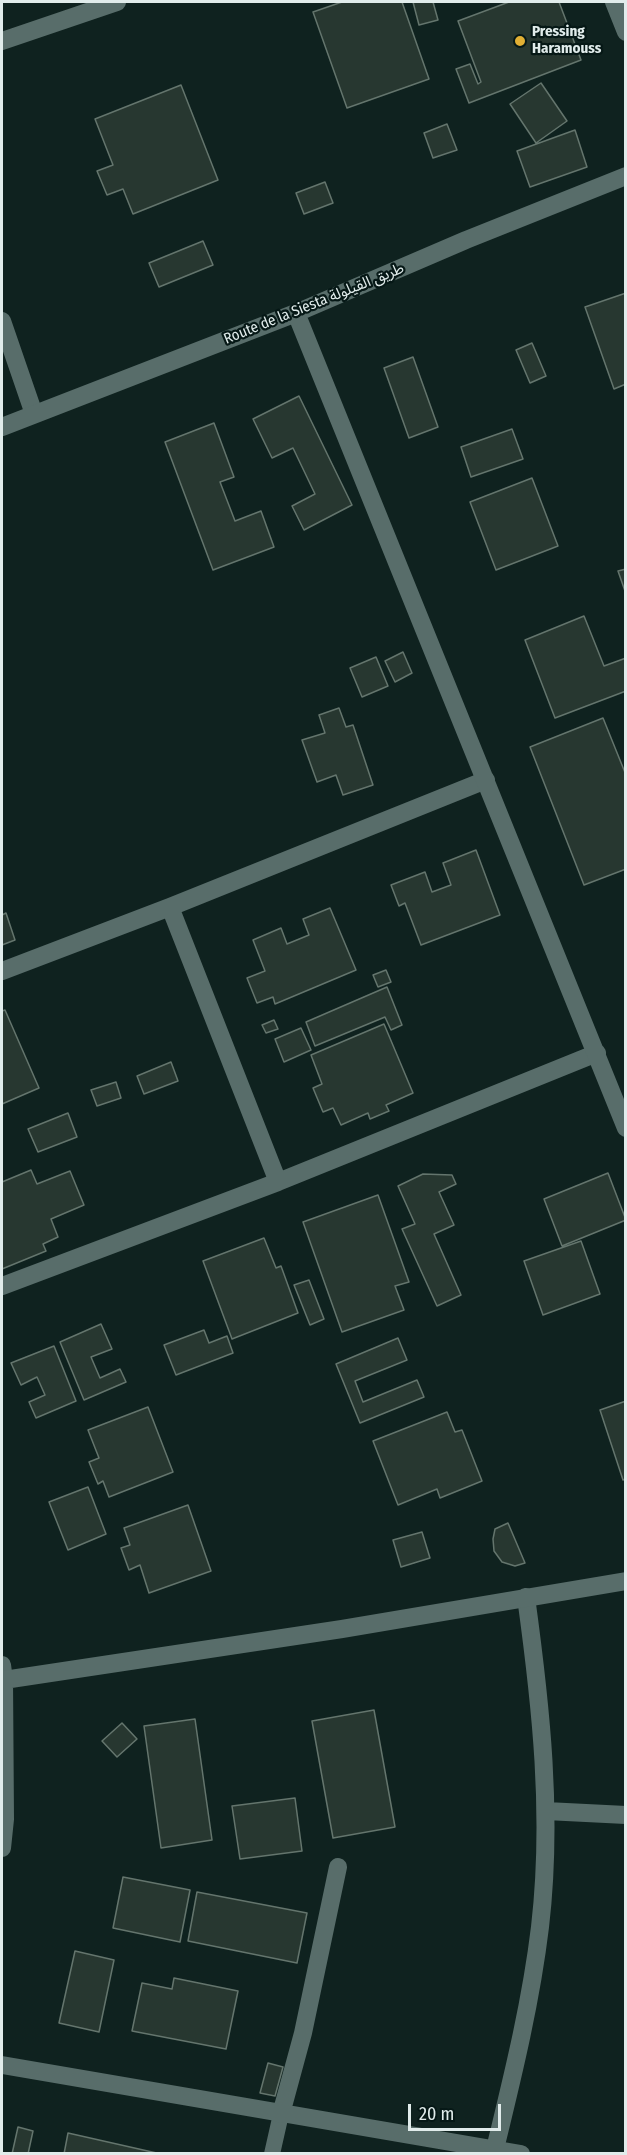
<!DOCTYPE html>
<meta charset="utf-8">
<style>
body{margin:0}
#map{position:relative;width:627px;height:2155px;overflow:hidden;background:#0f221f;font-family:"Fira Sans Condensed",sans-serif}
canvas{display:block}
.frame{position:absolute;inset:0;border:3px solid #e1eceb;pointer-events:none}
.scale{position:absolute;left:408px;top:2104px;width:93px;height:27px;box-sizing:border-box;border:3px solid #e1eceb;border-top:0;padding-left:8px;font-size:18px;line-height:21px;white-space:nowrap;color:#e1eceb;-webkit-text-stroke:4px #061816;paint-order:stroke}
</style>
<div id="map">
<canvas width="627" height="2155"></canvas>
<div class="frame"></div>
<div class="scale">20 m</div>
</div>
<script>
const g = document.querySelector('canvas').getContext('2d');
g.lineJoin = 'round';
function paint(path, color) { g.fillStyle = color; g.fill(path, 'evenodd'); }
function stroke(path, color, width, dash) { g.strokeStyle = color; g.lineWidth = width; g.lineCap = dash ? 'butt' : 'round'; g.setLineDash(dash || []); g.stroke(path); }
function label(font, color, halo, rows, align = 'center') {
  g.font = font + ' "Fira Sans Condensed","Noto Sans Arabic",sans-serif'; g.lineWidth = 4.5; g.setLineDash([]); g.textBaseline = 'middle'; g.strokeStyle = halo; g.fillStyle = color; for (const [text, x, y, turn = 0] of rows) {
    g.save(); g.translate(x, y); g.rotate((+turn || 0) * Math.PI / 180); g.textAlign = isNaN(turn) ? turn : align; if (halo) g.strokeText(text, 0, 0); g.fillText(text, 0, 0); g.restore();
  }
}
const building = new Path2D(`
 M342,2H402L429,79L347,108L313,12Z
 M413,2H433L438,20L419,25Z
 M509,2H559L581,60L469,103L456,69L470,64L478,84L481,82L458,21Z
 M541,83L567,121L536,143L510,104Z
 M181,85L218,180L133,214L123,189L107,195L97,171L113,165L95,119Z
 M447,124L457,150L433,158L424,133Z
 M575,130L587,167L530,187L517,151Z
 M325,182L333,203L304,214L296,193Z
 M203,241L213,265L159,287L149,263Z
 M626,293V384L614,389L585,307Z
 M532,343L546,376L530,383L516,350Z
 M413,357L438,427L409,438L384,368Z
 M299,396L352,505L304,530L292,506L315,494L293,448L272,458L253,419Z
 M214,423L234,477L220,482L235,521L261,511L274,547L213,570L165,442Z
 M512,429L523,459L471,477L461,447Z
 M532,478L558,546L496,570L470,502Z
 M626,569V594L618,571Z
 M584,616L604,666L626,658V691L555,718L525,640Z
 M403,652L412,673L395,682L385,661Z
 M376,657L388,686L362,697L350,668Z
 M339,708L346,727L353,725L373,785L343,795L336,775L317,782L302,740L325,733L319,715Z
 M603,718L626,775V869L584,885L530,747Z
 M476,850L500,915L421,945L405,903L399,906L391,885L425,872L432,892L451,885L443,863Z
 M330,908L356,970L275,1004L273,997L257,1003L247,978L265,971L253,940L281,928L287,944L309,935L303,919Z
 M6,913L15,940L2,945V915Z
 M386,970L391,982L378,987L373,975Z
 M387,987L402,1025L391,1030L385,1017L315,1046L306,1022Z
 M5,1010L39,1088L2,1104V1011Z
 M274,1020L278,1029L266,1033L262,1025Z
 M384,1024L413,1093L386,1105L389,1111L370,1119L368,1113L341,1125L333,1108L323,1112L313,1088L322,1084L311,1055Z
 M301,1028L311,1050L284,1062L275,1039Z
 M171,1062L178,1081L144,1094L137,1076Z
 M116,1082L121,1098L97,1106L91,1090Z
 M68,1113L77,1137L38,1152L28,1129Z
 M31,1170L37,1184L70,1171L84,1205L51,1219L58,1237L43,1244L46,1251L2,1269V1182Z
 M608,1173L626,1220L562,1246L544,1199Z
 M423,1174L452,1175L456,1184L439,1192L454,1225L434,1234L461,1295L437,1306L402,1229L415,1224L398,1186Z
 M378,1195L409,1282L395,1286L404,1310L342,1332L303,1222Z
 M264,1238L276,1268L281,1266L298,1313L232,1339L203,1261Z
 M581,1241L600,1294L543,1315L524,1261Z
 M309,1280L324,1319L310,1325L294,1285Z
 M101,1324L112,1349L91,1357L100,1378L120,1369L126,1382L84,1400L60,1342Z
 M204,1330L209,1343L227,1336L233,1353L176,1375L164,1345Z
 M398,1338L407,1360L355,1381L363,1402L417,1380L424,1397L360,1423L336,1364Z
 M54,1346L76,1401L36,1418L29,1402L45,1395L37,1377L21,1385L11,1363Z
 M626,1401V1479L623,1480L600,1410Z
 M148,1407L173,1472L109,1497L103,1481L98,1484L89,1462L99,1458L88,1430Z
 M447,1412L455,1432L462,1430L482,1481L440,1498L437,1489L398,1505L373,1441Z
 M88,1487L106,1534L68,1550L49,1502Z
 M188,1505L211,1571L149,1593L140,1565L129,1570L121,1548L130,1545L124,1528Z
 M508,1523L525,1563L515,1566L502,1562L494,1551L493,1539L495,1529Z
 M422,1532L430,1558L401,1567L393,1540Z
 M374,1710L395,1827L333,1838L312,1721Z
 M195,1719L212,1840L161,1848L144,1726Z
 M122,1723L137,1739L117,1757L102,1741Z
 M295,1798L302,1851L240,1859L232,1806Z
 M123,1877L190,1890L180,1942L113,1928Z
 M197,1892L307,1913L297,1963L188,1941Z
 M75,1951L114,1960L99,2032L59,2023Z
 M174,1978L238,1991L226,2049L132,2031L142,1983L172,1989Z
 M268,2063L283,2067L275,2096L260,2093Z
 M18,2127L33,2131L28,2154H12Z
 M68,2133L161,2154H64Z`);
paint(building, '#273730');
stroke(building, '#64756d', 1.5);
stroke(new Path2D(`
 M272,2154L281,2114`), '#586d6a', 16);
stroke(new Path2D(`
 M614,2L626,32
 M2,41L117,2
 M2,321L34,414
 M170,907L278,1182
 M2,971L170,907L486,780
 M2,1286L278,1182L597,1053
 M2,1665L4,1680
 M546,1811L626,1815
 M2,2065L521,2154
 M281,2114L303,2033L338,1867
 M495,2149C513,2075 531,2002 540,1927C553,1816 541,1706 526,1597`), '#586d6a', 18);
stroke(new Path2D(`
 M296,313L626,1128
 M2,427L296,313L466,240L626,176
 M2,1848L5,1819L4,1680L342,1629L626,1581`), '#586d6a', 18);
for (const [x, y, r, color] of [
 [520,41,6,"#e1af34"]
]) { const dot = new Path2D(); dot.arc(x, y, r, 0, 2 * Math.PI); g.fillStyle = color; g.fill(dot); stroke(dot, '#061816', 2); }
label('bold 15px', '#e1eceb', '#061816', [
 ["Pressing",532,32],
 ["Haramouss",532,49]
], 'left');
label('15px', '#e1eceb', '#061816', [
 ["Route de la Siesta طريق القيلولة",314,304,-22]
]);
</script>
